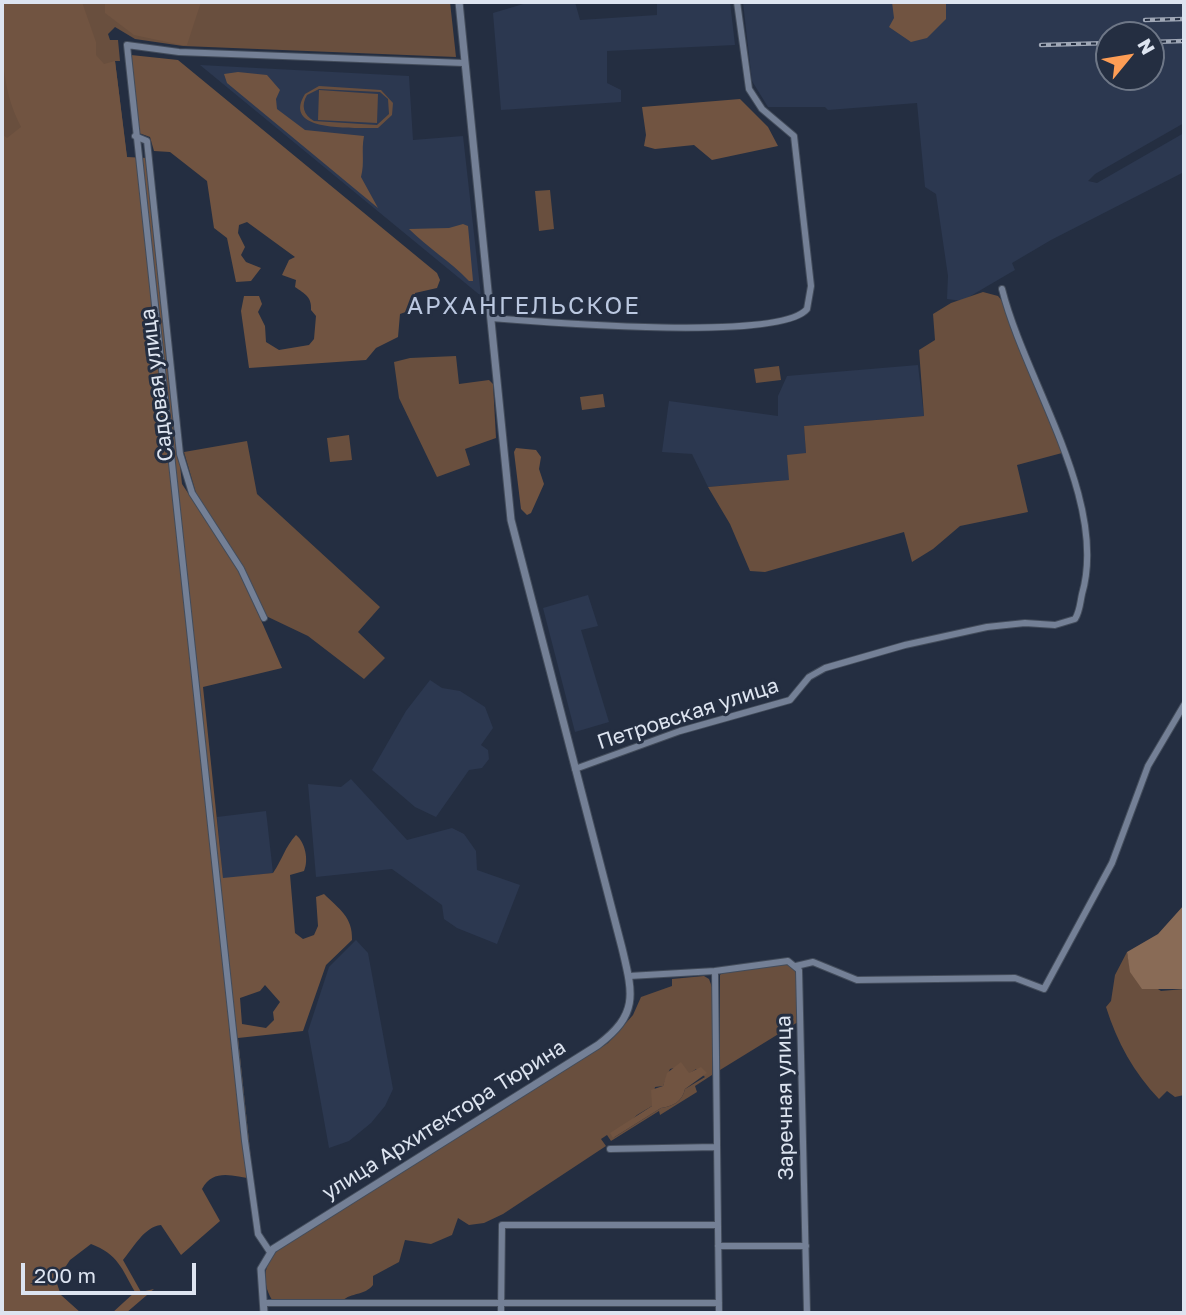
<!DOCTYPE html>
<meta charset="utf-8">
<style>
body{margin:0}
#map{position:relative;width:1186px;height:1315px;overflow:hidden;background:#242e41;font-family:"Golos Text",sans-serif}
canvas{display:block}
.frame{position:absolute;inset:0;border:4px solid #dde4f0;pointer-events:none}
.north{position:absolute;left:1095px;top:21px;width:70px;height:70px;box-sizing:border-box;background:#242e41;border:2px solid #6e7787;border-radius:50%;rotate:60deg;font-size:19px;font-weight:700;line-height:28px;text-align:center;color:#dde4f0}
.north::after{content:'';display:block;margin:auto;width:24px;height:32px;background:#fd9d55;clip-path:polygon(50% 0,100% 100%,50% 72%,0 100%)}
.scale{position:absolute;left:21px;top:1263px;width:175px;height:32px;box-sizing:border-box;border:4px solid #dde4f0;border-top:0;padding-left:9px;font-size:21px;line-height:24px;white-space:nowrap;color:#dde4f0;-webkit-text-stroke:5px #242e41;paint-order:stroke}
</style>
<div id="map">
<canvas width="1186" height="1315"></canvas>
<div class="frame"></div>
<div class="north">N</div>
<div class="scale">200 m</div>
</div>
<script>
const g = document.querySelector('canvas').getContext('2d');
g.lineJoin = 'round';
function paint(path, color) { g.fillStyle = color; g.fill(path, 'evenodd'); }
function stroke(path, color, width, dash) { g.strokeStyle = color; g.lineWidth = width; g.lineCap = dash ? 'butt' : 'round'; g.setLineDash(dash || []); g.stroke(path); }
function label(font, color, halo, rows, align = 'center') {
  g.font = font + ' "Golos Text",sans-serif'; g.lineWidth = 6; g.setLineDash([]); g.textBaseline = 'middle'; g.strokeStyle = halo; g.fillStyle = color; for (const [text, x, y, turn = 0] of rows) {
    g.save(); g.translate(x, y); g.rotate((+turn || 0) * Math.PI / 180); g.textAlign = isNaN(turn) ? turn : align; if (halo) g.strokeText(text, 0, 0); g.fillText(text, 0, 0); g.restore();
  }
}
paint(new Path2D(`
 M530,2H575L580,20L657,15V2H730L735,45L607,51V83L621,90V102L501,110L493,13Z
 M743,2H1184V123L1095,174L1088,181L1097,183L1184,133V172L1051,240L1012,263L1015,270L1008,274L962,301L947,299L948,276L936,194L925,187L917,103L828,110L825,107H768L752,81ZM1109,35H1151V77H1109Z
 M200,65L409,76L413,140L463,136L481,296Z
 M918,365L924,416L804,426L806,453L789,480L708,487L692,454L662,452L669,401L778,416V396L787,376Z
 M588,595L598,626L581,630L609,722L575,732L543,608Z
 M430,680L442,688L460,691L485,707L493,728L481,745L488,750L489,759L482,768L469,770L436,817L415,807L372,770L406,711Z
 M351,779L407,840L452,828L464,834L476,851L477,870L520,885L497,944L457,928L444,919L442,905L392,869L316,877L308,784L341,787Z
 M266,811L273,873L223,879L217,817Z
 M356,940L368,953L393,1089L385,1106L371,1123L349,1141L329,1148L308,1031L329,967Z`), '#2c3850');
paint(new Path2D(`
 M2,2H450L456,57L183,46L135,39L115,27L108,34L110,40H118L120,61H115L127,158L2,152Z
 M319,86L381,90L393,103L392,115L378,128C358,127 280,134 305,94ZM319,89L380,92L388,99L389,114L377,125L314,121C303,115 301,105 307,95Z
 M319,90L378,94L377,123L318,120Z
 M550,190L554,229L539,231L535,191Z
 M983,292L998,296L1003,302C1019,354 1047,401 1062,453L1017,465L1028,512L960,526L933,549L912,562L904,532L765,572L750,571L730,524L708,487L789,480L787,455L806,453L804,426L924,416L919,350L935,340L933,314L951,303Z
 M456,356L459,384L489,380L493,384L496,438L465,449L470,465L437,477L399,398L394,362L410,358Z
 M779,366L781,380L756,383L754,369Z
 M603,394L605,407L582,410L580,397Z
 M349,435L352,460L330,462L327,438Z
 M247,441L257,494L380,607L358,632L385,658L364,679L308,636L266,616L196,493L184,452Z
 M1127,952L1131,972L1161,991L1184,989V1095L1175,1097L1167,1091L1159,1099C1134,1073 1117,1042 1106,1007L1111,1001L1115,975Z
 M789,964L796,969L798,1022L720,1070V975L724,971Z
 M704,976L709,979L712,987V1075L695,1086L697,1092L660,1115L659,1111L611,1141L607,1135L601,1139L606,1146L503,1214L484,1223L469,1225L458,1218L452,1235L431,1244L405,1240L399,1262L373,1276V1285C364,1296 352,1292 342,1301L272,1300C260,1279 264,1260 285,1244L608,1043L633,1015L641,997L672,986V979ZM674,1068L689,1074L696,1069L705,1077L685,1089C682,1102 673,1106 661,1108L613,1138L637,1115L652,1106L655,1087L663,1086L670,1069Z`), '#694f3e');
paint(new Path2D(`
 M2,2H82L96,42V55L104,64L115,61L127,157L147,158L182,484L239,570L282,668L203,687L223,878L273,873C282,860 285,847 296,835C305,842 309,860 304,871L290,875L295,933L303,939L314,935L318,926L316,897L324,894C339,909 353,917 352,940L326,965L303,1031L238,1038L253,1179C233,1176 213,1168 202,1189L220,1221L181,1255L161,1225C144,1227 134,1247 123,1260L141,1292L154,1289L126,1313H112L135,1292C122,1269 118,1254 91,1244L70,1260L56,1281L61,1295L81,1313H2V134L7,138L21,127C0,86 2,48 2,2ZM265,985L280,1002L273,1012L274,1020L266,1028L242,1024L240,998L260,991Z
 M105,2H201L187,45H181L134,35L105,13Z
 M892,2H946V19L927,38L911,42L889,27L894,18Z
 M131,55L178,60L437,273L440,280L437,288L415,293L414,309L400,314L398,337L376,348L366,360L249,368L241,311L244,296H259L262,304L258,312L265,326L266,342L279,350L309,345L314,339L316,316L311,310C312,297 305,294 295,287L296,280L282,275L289,260L295,257L247,222L239,225L238,233L245,247L241,255L246,262L261,268L251,281L236,282L227,238L214,228L207,181L170,152L154,151L150,137L139,133Z
 M238,72L267,75L280,90L276,99L277,109L305,130L364,136C361,151 365,162 361,177L378,208L227,83L224,74Z
 M740,99L768,127L778,146L712,160L694,145L655,149L644,146L646,135L642,107Z
 M463,224L468,226L473,281H469C450,261 428,248 409,229L449,228Z
 M516,448L536,450L541,457L539,469L544,484L531,513L527,515L521,509L514,452Z
 M681,1062L689,1073L701,1067L707,1073L685,1089C682,1102 673,1106 661,1108L613,1138L610,1133L652,1106L651,1090L663,1086L667,1073Z`), '#715441');
paint(new Path2D(`
 M1184,905V989H1142L1130,972L1127,952L1158,934Z`), '#896b56');
const minor = new Path2D(`
 M135,136L147,141L180,454L192,493L241,569L264,618
 M491,318C541,322 780,342 807,309L811,286L794,136L762,109L749,89L737,2
 M575,769L680,731L790,700L809,677L825,668L905,645L987,627L1025,623L1055,625L1075,619C1080,611 1080,603 1082,594C1109,501 1025,381 1002,289
 M796,966L813,962L857,980L1015,978L1044,989L1112,863L1148,766L1184,705
 M715,971L788,961L799,970L807,1313
 M629,976L715,971L719,1313
 M610,1149L716,1147
 M718,1246H806
 M270,1252L258,1234L245,1141L127,45L179,52L464,63
 M263,1303H719
 M501,1313L502,1225H717`);
const tertiary = new Path2D(`
 M264,1313L261,1269L273,1249L598,1045C639,1014 633,994 622,948L511,520L459,2`);
stroke(minor, '#434c5b', 8);
stroke(tertiary, '#434c5b', 9);
stroke(minor, '#748096', 6);
stroke(tertiary, '#748096', 7);
const rail = new Path2D(`
 M1145,20L1184,19
 M1151,42L1184,41
 M1041,45L1109,43`);
stroke(rail, '#9fa7b6', 4.5);
stroke(rail, '#242e41', 2, [5]);
label('21px', '#dde4f0', '#242e41', [
 ["Садовая улица",157,385,-97],
 ["Петровская улица",688,714,-18],
 ["Заречная улица",785,1098,-91],
 ["улица Архитектора Тюрина",444,1120,-32]
]);
g.letterSpacing = '2px';
label('24px', '#bbc8e0', '#242e41', [
 ["АРХАНГЕЛЬСКОЕ",524,306]
]);
g.letterSpacing = '0px';
</script>
